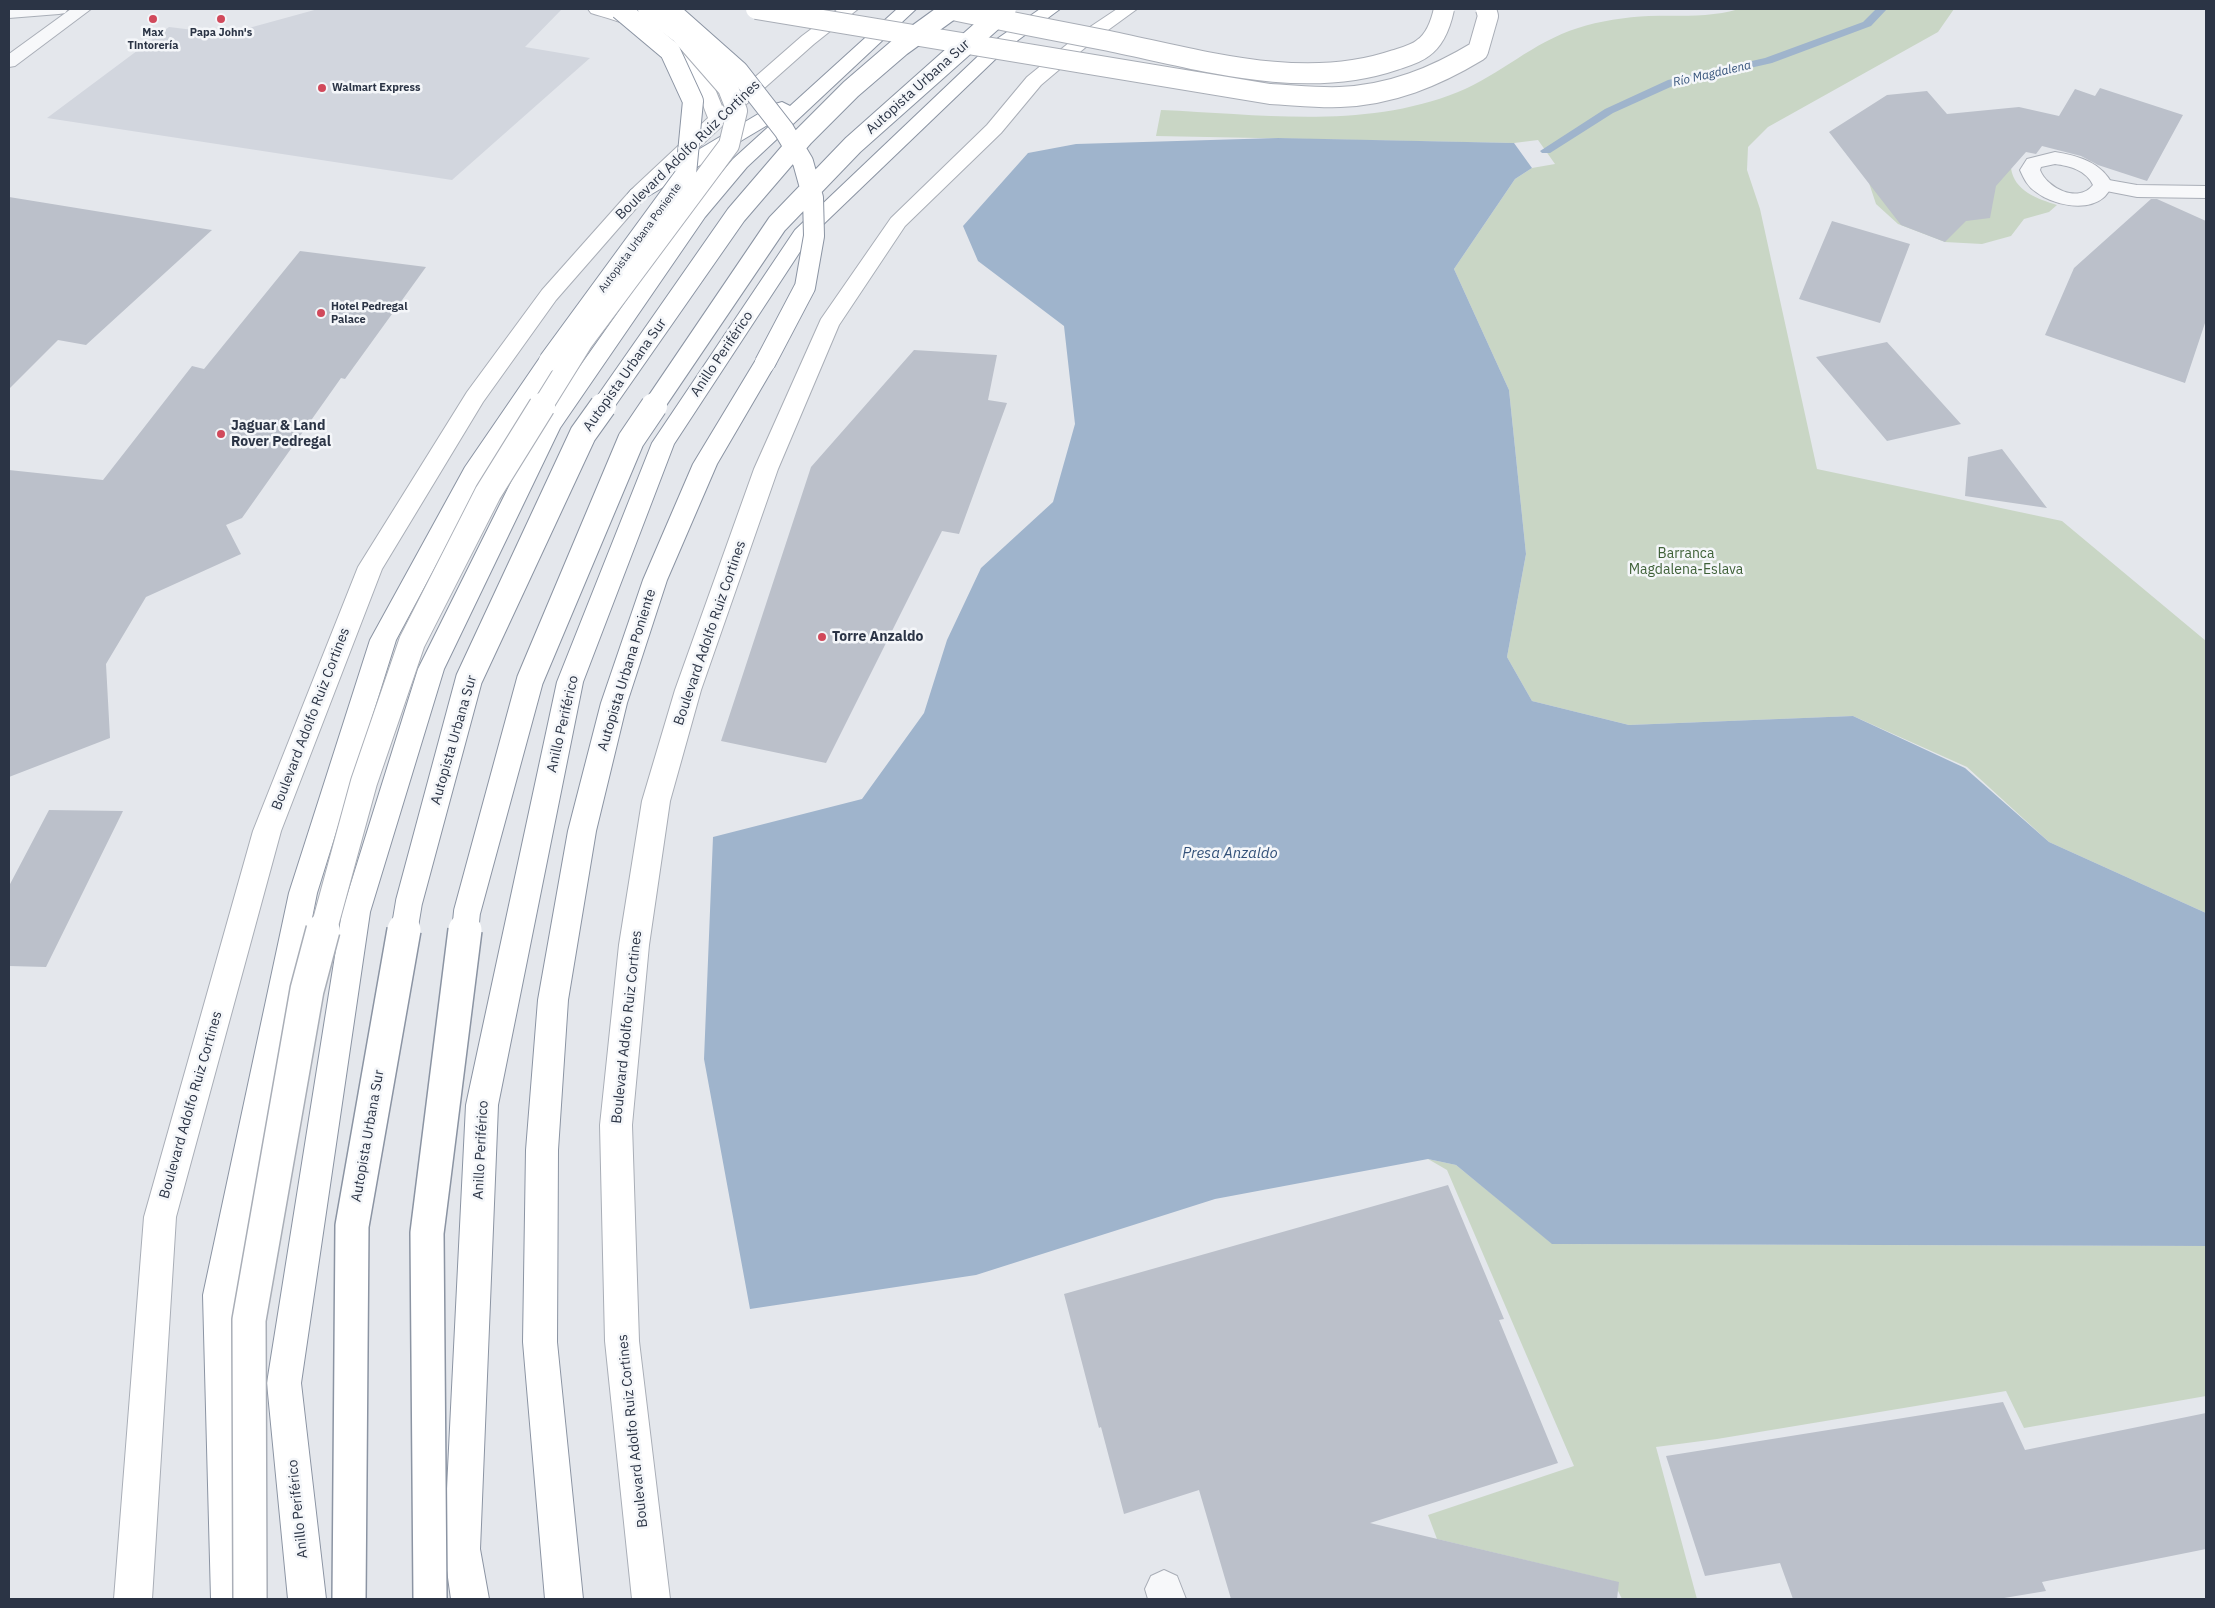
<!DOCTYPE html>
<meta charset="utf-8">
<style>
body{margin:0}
#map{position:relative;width:2215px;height:1608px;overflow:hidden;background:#e4e7ec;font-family:"IBM Plex Sans",sans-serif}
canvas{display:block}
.frame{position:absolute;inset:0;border:10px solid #2b3445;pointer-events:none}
</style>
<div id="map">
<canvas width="2215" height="1608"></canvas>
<div class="frame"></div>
</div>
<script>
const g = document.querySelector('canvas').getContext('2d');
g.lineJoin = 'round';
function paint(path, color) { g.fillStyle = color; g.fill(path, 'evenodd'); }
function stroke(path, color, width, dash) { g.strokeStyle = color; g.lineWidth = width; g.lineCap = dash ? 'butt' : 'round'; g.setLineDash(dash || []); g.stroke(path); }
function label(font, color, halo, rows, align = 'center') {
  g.font = font + ' "IBM Plex Sans",sans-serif'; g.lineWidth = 5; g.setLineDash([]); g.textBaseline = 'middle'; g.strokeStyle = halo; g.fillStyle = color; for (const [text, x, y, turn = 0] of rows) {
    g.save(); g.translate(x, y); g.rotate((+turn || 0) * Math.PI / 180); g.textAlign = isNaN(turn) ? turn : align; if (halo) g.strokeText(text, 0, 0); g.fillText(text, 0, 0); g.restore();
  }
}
paint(new Path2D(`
 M318,9H562L525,47L590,58L452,180L47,118L169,27L227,34Z`), '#d2d6de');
paint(new Path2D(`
 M1739,9H1954L1938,32L1768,127L1748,147L1747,170L1760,209L1817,469L2062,521L2206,641V913L2049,842L1967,767L1853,716L1629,725L1532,701L1507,657L1526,554L1509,390L1454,269L1515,179L1532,168L1555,164L1538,140L1514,143L1156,136L1161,110C1259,114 1364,130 1458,92C1500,75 1533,42 1578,28C1599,21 1626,17 1649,16C1679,15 1709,18 1739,9Z
 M2011,168C2014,191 2038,199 2057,205L2049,212L2024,219L2011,236L1982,244L1945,242L1898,224L1876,204L1869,183Z
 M1428,1159L1456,1165L1553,1244L2206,1246V1396L2024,1428L2006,1391L1717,1439L1656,1447L1697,1599H1622L1613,1581L1437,1539L1428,1515L1574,1466L1447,1170Z`), '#c9d6c5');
paint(new Path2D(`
 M1278,138L1514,143L1532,168L1515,179L1454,269L1509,390L1526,554L1507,657L1532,701L1629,725L1853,716L1965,768L2049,842L2206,913V1246L1552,1244L1456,1165L1428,1159L1215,1199L976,1275L750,1309L704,1059L713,837L862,799L924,713L947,640L981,568L1053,502L1075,424L1064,326L978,261L963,226L1028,153L1076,144Z`), '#9fb4cc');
paint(new Path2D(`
 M1876,9H1887L1871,26L1772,63L1675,85L1613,113L1550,153H1542L1540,151L1605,109L1668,80L1765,58L1863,22Z`), '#9fb4cc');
paint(new Path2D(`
 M2100,88L2183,115L2147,181L2098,165L2081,156L2042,146L2036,154L2026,152L1996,186L1990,218L1966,221L1945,242L1901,225L1829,132L1887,95L1927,91L1947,114L2019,107L2059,116L2075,89L2095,96Z
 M9,197L212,230L86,345L58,340L9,389Z
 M2151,199H2157L2206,221V320L2185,383L2045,335L2074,268Z
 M1832,221L1910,244L1880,323L1799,299Z
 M300,251L426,267L345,379L341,378L242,518L226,525L241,554L146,597L106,664L110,738L9,777V470L103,480L192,366L204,369Z
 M1887,342L1961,424L1887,441L1816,357Z
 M914,350L997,355L988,400L1007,403L959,534L942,531L826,763L721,741L811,467Z
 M2002,449L2047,508L1965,496L1968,457Z
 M49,810L123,811L46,967L9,966V886Z
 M1448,1185L1504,1319L1499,1320L1558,1463L1370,1523L1619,1582L1617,1599H1231L1199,1490L1124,1514L1101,1427L1099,1428L1064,1294Z
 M2003,1402L2025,1450L2206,1413V1549L2042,1582L2046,1591L1998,1599H1793L1780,1563L1705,1576L1666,1456Z`), '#bbc0ca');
const service = new Path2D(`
 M2055,152C2079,156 2101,162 2113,185C2110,189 2107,195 2103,198C2086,212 2053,205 2036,192C2028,187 2024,179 2020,170L2027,159ZM2055,164C2070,166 2086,170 2093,185C2078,204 2047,188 2040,170L2041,167Z`);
const minor = new Path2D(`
 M2103,179L2137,185L2206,186V198L2137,197L2096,189L2093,185L2096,181Z
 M1164,1570L1177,1576L1186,1599H1148L1145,1589L1151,1576Z`);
const tertiary = new Path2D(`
 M9,9H68L65,13L59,14L9,18Z
 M71,9H91L15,66L9,67V54Z`);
const secondary = new Path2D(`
 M588,9C596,8 607,7 615,9C640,15 674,28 691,47C706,64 714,86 722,106L802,36L838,9H858L814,44L725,123L645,198L556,300L483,402L382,569L281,831L176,1217L152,1599H114L144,1217L253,831L358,567L467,392L542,290L631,190L708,118C700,98 694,75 681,58C661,32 620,22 591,13Z
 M1117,9H1137L1093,41L1041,85L1001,133L905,226L839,325L778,469L701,690L670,801L649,945L632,1125L639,1341L670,1599H632L605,1341L600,1125L619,945L642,801L675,690L754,469L821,319L891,218L987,125L1027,77L1081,33Z`);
const motorway = new Path2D(`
 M897,9H916L747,167L705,217L560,428L444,669L370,912L301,1383L326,1599H288L267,1383L342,912L418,669L542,420L691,209L733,159L776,120L645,198L638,200L631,198L628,194L631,190L775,104L782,102L790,106Z
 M1040,9H1060L1006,49L809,238L674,444L583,682L498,1105L480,1549L489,1599H451L444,1549L466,1105L557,682L652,443L795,230L994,41Z
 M549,354L557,356L560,361L483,477L396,640L317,893L237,1295L249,1599H211L203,1295L289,893L370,640L465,467L541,356Z
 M765,356L773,358L776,363L717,464L667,580L627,703L596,831L568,1000L558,1150L557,1342L583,1599H545L523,1342L526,1150L538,1000L568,831L601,703L643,580L693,464L757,358Z`);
stroke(service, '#a9aeb7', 2);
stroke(minor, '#a9aeb7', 2);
stroke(tertiary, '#a9aeb7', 2);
stroke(secondary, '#a9aeb7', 2);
stroke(motorway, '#8b94a3', 2);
paint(service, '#f7f8fa');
paint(minor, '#f7f8fa');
paint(tertiary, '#f7f8fa');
paint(secondary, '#fff');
paint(motorway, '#fff');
const secondaryBridgeFar2 = new Path2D(`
 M756,9L1270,94C1293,95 1317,98 1340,97C1391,95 1435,77 1478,51L1488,16L1486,9
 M948,9C1000,20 1052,30 1104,40C1198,59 1302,92 1395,60C1404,57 1416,54 1423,48C1436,39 1441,23 1444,9
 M542,407L583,341L729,145L737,111L728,88L680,33L648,9`);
const secondaryBridgeFar1 = new Path2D(`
 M323,932L364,782L412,642L488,493L542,406`);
const secondaryBridge = new Path2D(`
 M250,1599L249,1320L307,990L323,930`);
const motorwayBridgeFar2 = new Path2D(`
 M668,9L738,71L784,130L803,162L813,198L814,236L805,287L765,363
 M549,361L686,174L693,101L670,51L620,9
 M602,407L736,215L803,137L851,89L901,46L952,9
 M653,407L777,224L853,145L1006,9`);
const motorwayBridgeFar1 = new Path2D(`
 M404,932L409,902L469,679L583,434L603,406
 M465,932L467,912L530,680L631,440L654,406`);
const motorwayBridge = new Path2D(`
 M349,1599L352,1226L404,930
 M430,1599L427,1233L465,930`);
stroke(secondaryBridgeFar2, '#a9aeb7', 22, []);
stroke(secondaryBridgeFar1, '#a9aeb7', 28, []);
stroke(secondaryBridge, '#a9aeb7', 36, []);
stroke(motorwayBridgeFar2, '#8b94a3', 22, []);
stroke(motorwayBridgeFar1, '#8b94a3', 28, []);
stroke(motorwayBridge, '#8b94a3', 36, []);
stroke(secondaryBridgeFar2, '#fff', 20);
stroke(secondaryBridgeFar1, '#fff', 26);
stroke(secondaryBridge, '#fff', 33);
stroke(motorwayBridgeFar2, '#fff', 20);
stroke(motorwayBridgeFar1, '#fff', 26);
stroke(motorwayBridge, '#fff', 33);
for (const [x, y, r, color] of [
 [153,19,5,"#d1495b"],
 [221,19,5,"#d1495b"],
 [322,88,5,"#d1495b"],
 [321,313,5,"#d1495b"],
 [221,434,5,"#d1495b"],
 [822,637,5,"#d1495b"]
]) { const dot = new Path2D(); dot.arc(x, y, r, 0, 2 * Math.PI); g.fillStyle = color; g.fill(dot); stroke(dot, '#f4f6f9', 2); }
label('bold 11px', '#2b3445', '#f4f6f9', [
 ["Max",153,33],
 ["Tintorería",153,46],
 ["Papa John's",221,33],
 ["Walmart Express",332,88,"left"],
 ["Hotel Pedregal",331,307,"left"],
 ["Palace",331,320,"left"]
]);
label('11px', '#2b3445', '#f4f6f9', [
 ["Autopista Urbana Poniente",640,238,-54]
]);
label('italic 12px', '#34527a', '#f4f6f9', [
 ["Río Magdalena",1712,74,-13]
]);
label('14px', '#2b3445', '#f4f6f9', [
 ["Autopista Urbana Sur",918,87,-42],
 ["Boulevard Adolfo Ruiz Cortines",688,150,-44],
 ["Anillo Periférico",722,354,-56],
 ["Autopista Urbana Sur",625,375,-55],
 ["Boulevard Adolfo Ruiz Cortines",710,633,-71],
 ["Autopista Urbana Poniente",627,670,-73],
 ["Boulevard Adolfo Ruiz Cortines",311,719,-69],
 ["Anillo Periférico",563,724,-77],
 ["Autopista Urbana Sur",454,740,-74],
 ["Boulevard Adolfo Ruiz Cortines",627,1027,-84],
 ["Boulevard Adolfo Ruiz Cortines",191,1105,-74],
 ["Autopista Urbana Sur",368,1136,-80],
 ["Anillo Periférico",481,1150,-87],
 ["Boulevard Adolfo Ruiz Cortines",633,1431,-96],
 ["Anillo Periférico",298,1509,-96]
]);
label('bold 14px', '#2b3445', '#f4f6f9', [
 ["Jaguar & Land",231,426],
 ["Rover Pedregal",231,442],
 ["Torre Anzaldo",832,637]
], 'left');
label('14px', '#3f6138', '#f4f6f9', [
 ["Barranca",1686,554],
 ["Magdalena-Eslava",1686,570]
]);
label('italic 15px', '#34527a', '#f4f6f9', [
 ["Presa Anzaldo",1230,854]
]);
</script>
